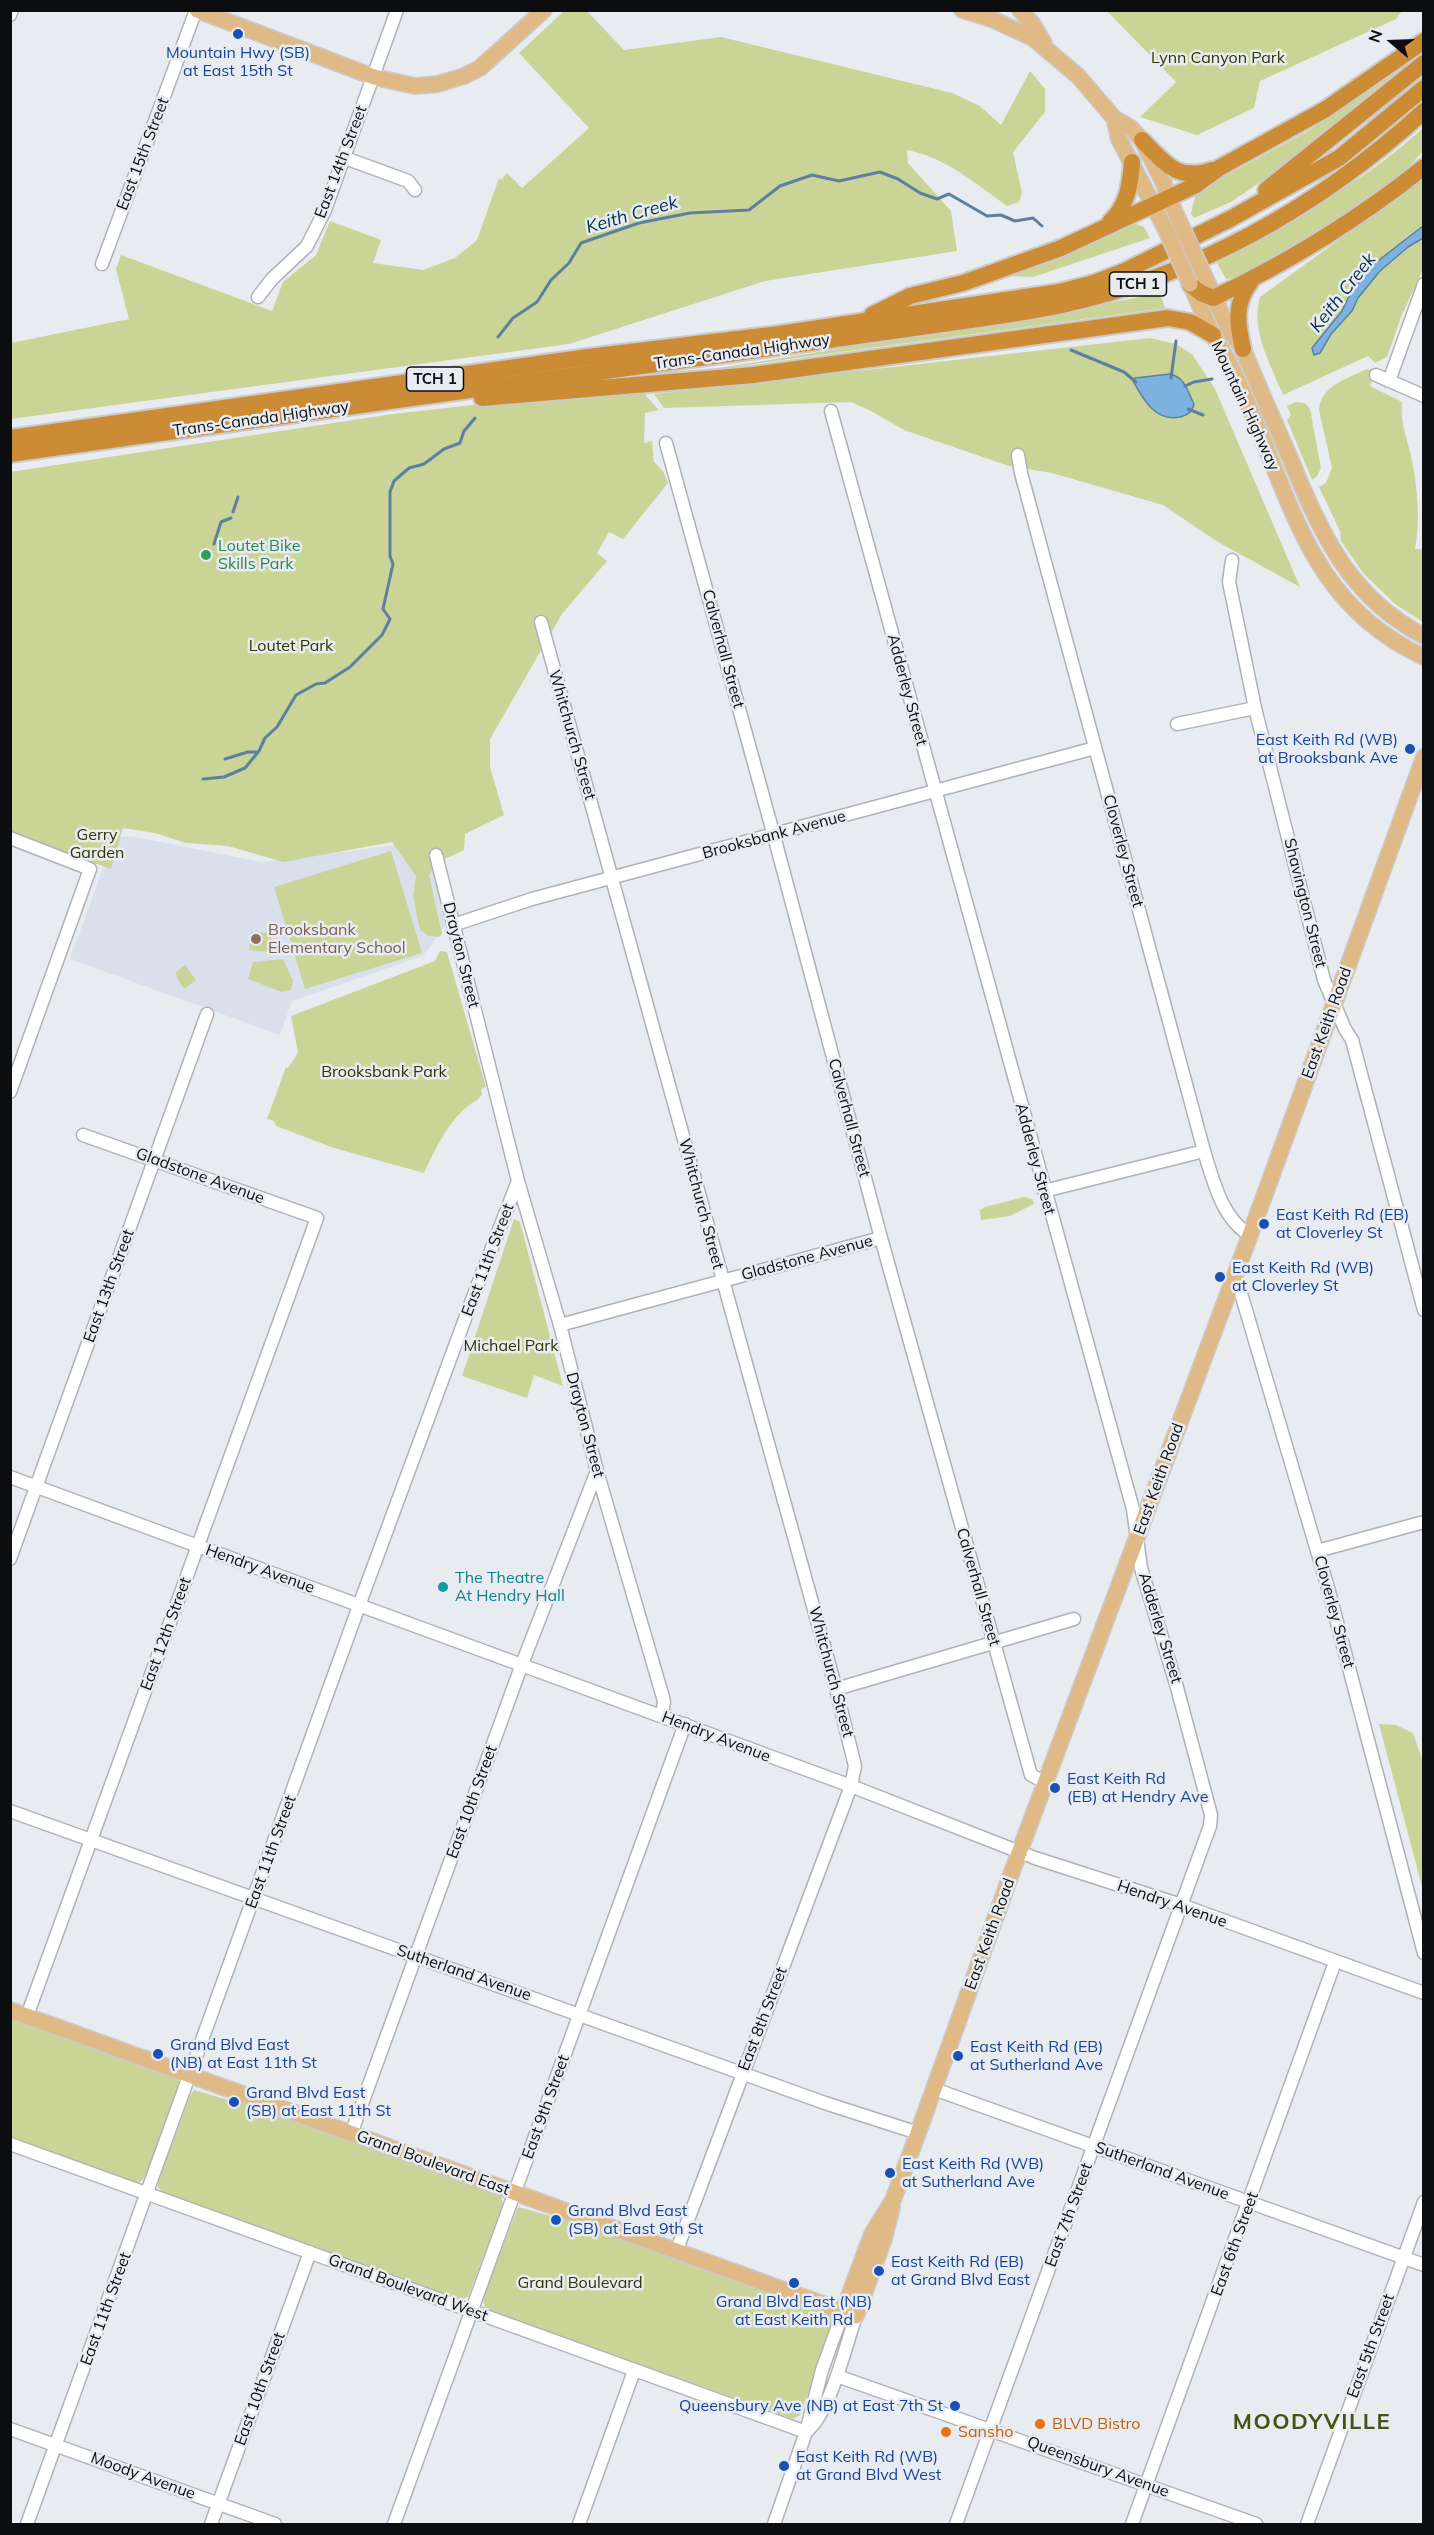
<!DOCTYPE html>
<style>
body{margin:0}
#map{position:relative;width:1434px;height:2535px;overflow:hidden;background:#e8ecf1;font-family:Mulish,sans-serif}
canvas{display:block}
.frame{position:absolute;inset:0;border:12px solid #0c0d0f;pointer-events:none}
.north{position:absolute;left:1362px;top:12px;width:60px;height:60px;-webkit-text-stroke:4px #e8ecf1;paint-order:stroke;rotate:289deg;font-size:16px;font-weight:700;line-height:24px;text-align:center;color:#0c0d0f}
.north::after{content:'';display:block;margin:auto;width:21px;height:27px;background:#0c0d0f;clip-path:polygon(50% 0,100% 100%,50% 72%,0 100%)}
</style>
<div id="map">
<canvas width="1434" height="2535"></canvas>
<div class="frame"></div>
<div class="north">N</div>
</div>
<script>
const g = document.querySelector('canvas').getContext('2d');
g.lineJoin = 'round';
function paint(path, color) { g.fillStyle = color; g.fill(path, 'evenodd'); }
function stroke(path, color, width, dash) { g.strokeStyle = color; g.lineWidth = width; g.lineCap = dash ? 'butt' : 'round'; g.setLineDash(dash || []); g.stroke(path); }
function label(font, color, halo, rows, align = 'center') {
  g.font = font + ' Mulish,sans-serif'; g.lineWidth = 5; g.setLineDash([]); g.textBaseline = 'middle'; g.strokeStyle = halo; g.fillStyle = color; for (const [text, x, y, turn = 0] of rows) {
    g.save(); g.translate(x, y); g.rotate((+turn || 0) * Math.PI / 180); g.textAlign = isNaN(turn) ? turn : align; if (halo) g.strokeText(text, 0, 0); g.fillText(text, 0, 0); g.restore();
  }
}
paint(new Path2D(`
 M131,836L261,862L421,842L437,870L448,922L423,956L292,1001L280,1035L70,959L114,838Z`), '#d9e0ec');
paint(new Path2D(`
 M564,11H587L624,50L721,37L952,93L980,106L1001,125L1030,71L1045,89V112L1013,152L1022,193L1019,202L1007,206C976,184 947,158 907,150L908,163L951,211L957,251L765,281L569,344L11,419V343L129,319L116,269L121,255L272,311L283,282L316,255L330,221L381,240L373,263L423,270L455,258L477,240L499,178L501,180L507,173L522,188L589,128L519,53Z
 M1107,11H1402L1396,19L1260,81L1254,108L1197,135L1140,117L1176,82Z
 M1423,53L1281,168L1231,202L1194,218L1191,214L1196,192L1308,131Z
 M1423,128V151L1405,171L1350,210L1249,274L1226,279L1217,263C1288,223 1363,183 1423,128Z
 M1423,179V269L1401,317L1387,357L1375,363L1368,356L1283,395C1271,365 1250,330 1260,297Z
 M1136,224L1144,227L1150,238L1033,277L1006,276Z
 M1160,293L1165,308L694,372L1032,318Z
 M1150,338L1176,344L1192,354L1215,389L1300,587L1218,542L1163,505L1052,473L1009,466L904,430L871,411L851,402L664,408L654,394Z
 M1367,369L1376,371L1370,386L1402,402C1400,420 1406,435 1410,452C1417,481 1421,520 1415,549H1423V622L1395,604L1363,573L1341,541L1340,531L1319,487L1326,483L1332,468L1319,410C1321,385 1347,379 1367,369Z
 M627,377L636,386L646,384V396L659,410L645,413L644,443L652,441L654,462L663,471L668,483L623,539L609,532L597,553L607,561L562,614L490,739V767L504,815L465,834L464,850L438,862L429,875L442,934L439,937L429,936L420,930L413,896L416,876L392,842L283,862L228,846L186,843L155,833L123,828L111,869L11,834L10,472L393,414L508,401Z
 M1296,402L1305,403L1310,409L1321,468L1317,476L1312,480L1287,420L1291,415L1287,406Z
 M391,851L422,953L305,989L274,887Z
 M251,932L272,933L271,952L249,950Z
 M440,951L447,952L486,1087L481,1089L482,1094C478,1101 474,1101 468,1106C449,1121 434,1151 424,1173L334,1148L276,1126L274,1121L267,1119L286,1067L288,1068L298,1053L291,1016L435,961Z
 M283,959L293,981L291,990L282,992L248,979L253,962Z
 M185,965L196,980L184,989L177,978L176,972Z
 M1024,1197L1032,1199L1034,1204L1010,1216L981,1220L980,1210L985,1207Z
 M514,1219L520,1222L563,1386L534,1375L527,1398L462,1376Z
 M1379,1724L1396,1725L1413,1733L1423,1762V1890Z
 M10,2016L176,2076L179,2080L178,2088C171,2109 155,2171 139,2183L133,2182L11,2137Z
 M194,2090L231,2101L256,2106L501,2195L503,2205L468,2297L458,2300L163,2193L158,2187V2182L190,2096Z
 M518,2207L598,2229L831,2314L835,2321L800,2415L793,2419L485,2309L483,2299Z`), '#cad496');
const water = new Path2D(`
 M1423,226V238L1408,247L1380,271L1358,298L1352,311L1331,334L1320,353L1314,355L1312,348L1342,311L1349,296L1370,267Z
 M1170,374C1186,378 1187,391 1194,404C1192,412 1188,415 1180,417C1155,422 1143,399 1133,381L1135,378Z`);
paint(water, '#7db2e0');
stroke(water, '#5b80a1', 1.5);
stroke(new Path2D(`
 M498,337L513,318L537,302L551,280L569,263L581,243L639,223L690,213L749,210L780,186L812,175L839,181L880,172L898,179L920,193L937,199L949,194L987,216L1001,215L1015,221L1033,218L1042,226
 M1071,350L1124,372L1136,382
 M1171,378L1176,341
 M1185,386L1194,382L1212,379
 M1188,409L1203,415
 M233,512L238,497
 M214,544L221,522L231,518
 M225,759L248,752H257
 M203,779L224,777L245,768L259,751L265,738L277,727L296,695L316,684L325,683L350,667L382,635L390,619L383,609L393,564L390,556V492L394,481L409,468L424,464L444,449L460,443L464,431L475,418`), '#5b80a1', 3);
const minor = new Path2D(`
 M10,15L12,10
 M345,158L408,181L415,190
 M102,264L196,10
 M258,297L272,279L307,246L325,210L397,10
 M1376,375L1424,396
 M1389,381L1424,284
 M831,411L1133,1509L1141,1568L1176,1684L1211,1815L1210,1826L956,2524
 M666,443L774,836L881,1238L1031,1775L1046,1783
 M1018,455L1021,473L1204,1151C1213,1180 1222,1219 1250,1235
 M1232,560L1229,582L1255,708L1324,980L1345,1029L1352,1040L1424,1310
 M541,622L836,1689L855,1766L851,1786L676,2252
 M1177,724L1255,708
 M10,838L90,869L10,1092
 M436,855L518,1181L560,1325L597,1471L664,1701L662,1716
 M453,925L532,899L1095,748
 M1044,1191L1204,1151
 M1235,1273L1328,1588L1424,1953
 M560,1325L881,1238
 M10,1477L851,1786L1035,1858L1181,1905L1424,1993
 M1317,1551L1424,1522
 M10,1559L207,1014
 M836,1689L1074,1619
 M10,1811L825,2103L918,2133
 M27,2016L317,1218L83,1135
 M934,2089L1424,2265
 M351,2134L522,1664L597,1471
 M10,2144L806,2432
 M837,2376L1256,2524
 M10,2429L275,2524
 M806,2432C831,2412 845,2347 856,2316
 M27,2524L364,1592L476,1289L518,1181
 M211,2524L310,2252
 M394,2524L685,1724
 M579,2524L634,2371
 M774,2524L806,2432L822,2370L843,2312
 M1132,2524L1335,1962
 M1307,2524L1424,2202`);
const major = new Path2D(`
 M197,10L374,77L415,86L438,84L464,76L480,68L544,10
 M962,10L994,20L1033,38L1078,76L1114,118L1131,128L1142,140L1165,186L1169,199L1180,223
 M1020,10L1032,23L1044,43
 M1114,118L1119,139L1166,230
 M1205,277L1227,326L1243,349C1258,386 1274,422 1290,458C1320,531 1349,598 1424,636
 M1190,284C1198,300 1204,317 1212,334C1217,343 1223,352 1228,361C1236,376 1243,392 1249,407C1294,509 1313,606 1424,657
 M10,2010L856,2316L884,2239L892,2207
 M843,2312L872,2234L893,2200L918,2133L1013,1869L1250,1235L1424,757`);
const highway = new Path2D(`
 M1142,140C1165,163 1177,182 1212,170
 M1266,190L1424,63
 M1110,222C1128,204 1130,186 1132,162
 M1190,284L1201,293L1213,298C1287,263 1360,218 1424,167
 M872,315L910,296L963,283L1061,248L1196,185L1219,168L1326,109L1424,41
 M1243,349C1237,323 1234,304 1251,281
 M482,398L753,375L1168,318L1190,322L1213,335
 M10,438L588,357L779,334L1059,292L1094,283L1125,271L1230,219L1339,158L1424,88
 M10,454L950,323C987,318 1025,313 1062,305C1200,274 1320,206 1424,111`);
stroke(minor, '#aeb2b7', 15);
stroke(major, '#cacaca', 18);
stroke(highway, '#cacaca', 20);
stroke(minor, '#fff', 12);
stroke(major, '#e0ba86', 15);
stroke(highway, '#cc8c35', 16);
const majorBridge = new Path2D(`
 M1180,223L1205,277
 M1166,230L1190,284`);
stroke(majorBridge, '#cacaca', 18, []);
stroke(majorBridge, '#e0ba86', 15);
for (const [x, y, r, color] of [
 [238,34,6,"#1a4fb4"],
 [206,555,6,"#2e9e5b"],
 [1410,749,6,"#1a4fb4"],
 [256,939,6,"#8d6e63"],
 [1264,1224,6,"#1a4fb4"],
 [1220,1277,6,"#1a4fb4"],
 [443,1587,6,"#0f9aa8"],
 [1055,1788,6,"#1a4fb4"],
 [158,2054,6,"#1a4fb4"],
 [958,2056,6,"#1a4fb4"],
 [234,2102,6,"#1a4fb4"],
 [890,2173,6,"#1a4fb4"],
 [556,2220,6,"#1a4fb4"],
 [879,2271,6,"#1a4fb4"],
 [794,2283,6,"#1a4fb4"],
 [955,2406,6,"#1a4fb4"],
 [1040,2424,6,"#e8710a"],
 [946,2432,6,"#e8710a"],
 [784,2466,6,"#1a4fb4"]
]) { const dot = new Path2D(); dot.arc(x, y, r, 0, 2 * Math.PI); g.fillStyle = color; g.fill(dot); stroke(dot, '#e8ecf1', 2); }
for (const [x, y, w] of [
 [1138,284,57],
 [435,379,57]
]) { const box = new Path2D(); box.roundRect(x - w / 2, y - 12, w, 24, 4.5); g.fillStyle = '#e8ecf1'; g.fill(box); stroke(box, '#0c0d0f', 1.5); }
label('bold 15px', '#0c0d0f', null, [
 ["TCH 1",1138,284],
 ["TCH 1",435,379]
]);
label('16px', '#164399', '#e8ecf1', [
 ["Mountain Hwy (SB)",238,53,"center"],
 ["at East 15th St",238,71,"center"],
 ["East Keith Rd (WB)",1398,740,"right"],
 ["at Brooksbank Ave",1398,758,"right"],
 ["East Keith Rd (EB)",1276,1215],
 ["at Cloverley St",1276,1233],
 ["East Keith Rd (WB)",1232,1268],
 ["at Cloverley St",1232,1286],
 ["East Keith Rd",1067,1779],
 ["(EB) at Hendry Ave",1067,1797],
 ["Grand Blvd East",170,2045],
 ["(NB) at East 11th St",170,2063],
 ["East Keith Rd (EB)",970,2047],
 ["at Sutherland Ave",970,2065],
 ["Grand Blvd East",246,2093],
 ["(SB) at East 11th St",246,2111],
 ["East Keith Rd (WB)",902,2164],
 ["at Sutherland Ave",902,2182],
 ["Grand Blvd East",568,2211],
 ["(SB) at East 9th St",568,2229],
 ["East Keith Rd (EB)",891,2262],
 ["at Grand Blvd East",891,2280],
 ["Grand Blvd East (NB)",794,2302,"center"],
 ["at East Keith Rd",794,2320,"center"],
 ["Queensbury Ave (NB) at East 7th St",943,2406,"right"],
 ["East Keith Rd (WB)",796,2457],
 ["at Grand Blvd West",796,2475]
], 'left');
label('16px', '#2f3400', '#e8ecf1', [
 ["Lynn Canyon Park",1218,58],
 ["Loutet Park",291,646],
 ["Gerry",97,835],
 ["Garden",97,853],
 ["Brooksbank Park",384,1072],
 ["Michael Park",511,1346],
 ["Grand Boulevard",580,2283]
]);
label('16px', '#0c0d0f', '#e8ecf1', [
 ["East 15th Street",143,154,-69],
 ["East 14th Street",341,162,-69],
 ["Trans-Canada Highway",742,352,-8],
 ["Mountain Highway",1245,406,65],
 ["Trans-Canada Highway",261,419,-8],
 ["Calverhall Street",723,649,75],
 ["Adderley Street",907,690,75],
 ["Whitchurch Street",572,735,74],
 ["Brooksbank Avenue",774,835,-15],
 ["Cloverley Street",1123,851,75],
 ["Shavington Street",1305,903,76],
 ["Drayton Street",461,955,76],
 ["East Keith Road",1327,1023,-70],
 ["Calverhall Street",849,1118,75],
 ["Adderley Street",1035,1159,75],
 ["Gladstone Avenue",200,1176,20],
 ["Whitchurch Street",701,1204,75],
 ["Gladstone Avenue",807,1258,-15],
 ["East 11th Street",488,1260,-69],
 ["East 13th Street",109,1286,-70],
 ["Drayton Street",585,1425,75],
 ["East Keith Road",1159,1479,-70],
 ["Hendry Avenue",260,1569,20],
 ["Calverhall Street",978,1587,74],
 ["Cloverley Street",1334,1612,75],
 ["Adderley Street",1160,1628,73],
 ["East 12th Street",166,1634,-70],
 ["Whitchurch Street",831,1672,75],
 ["Hendry Avenue",716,1737,21],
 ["East 10th Street",472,1802,-70],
 ["East 11th Street",271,1852,-70],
 ["Hendry Avenue",1172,1904,19],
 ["East Keith Road",990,1934,-70],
 ["Sutherland Avenue",464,1973,19],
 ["East 8th Street",763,2019,-69],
 ["East 9th Street",546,2107,-70],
 ["Grand Boulevard East",433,2163,20],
 ["Sutherland Avenue",1162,2171,20],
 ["East 7th Street",1069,2215,-70],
 ["East 6th Street",1235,2244,-70],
 ["Grand Boulevard West",408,2288,20],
 ["East 11th Street",106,2309,-70],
 ["East 5th Street",1371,2346,-70],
 ["East 10th Street",260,2389,-70],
 ["Queensbury Avenue",1098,2467,20],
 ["Moody Avenue",143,2476,20]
]);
label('16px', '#27864d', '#e8ecf1', [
 ["Loutet Bike",218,546],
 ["Skills Park",218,564]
], 'left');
label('16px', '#785e54', '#e8ecf1', [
 ["Brooksbank",268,930],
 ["Elementary School",268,948]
], 'left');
label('16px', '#0d838f', '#e8ecf1', [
 ["The Theatre",455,1578],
 ["At Hendry Hall",455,1596]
], 'left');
label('16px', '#c56008', '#e8ecf1', [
 ["BLVD Bistro",1052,2424],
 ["Sansho",958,2432]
], 'left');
label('italic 18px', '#042f4d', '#e8ecf1', [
 ["Keith Creek",632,215,-16],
 ["Keith Creek",1343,293,-52]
]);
g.letterSpacing = '1.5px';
label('bold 22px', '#485016', '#e8ecf1', [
 ["MOODYVILLE",1312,2422]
]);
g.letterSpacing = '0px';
</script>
